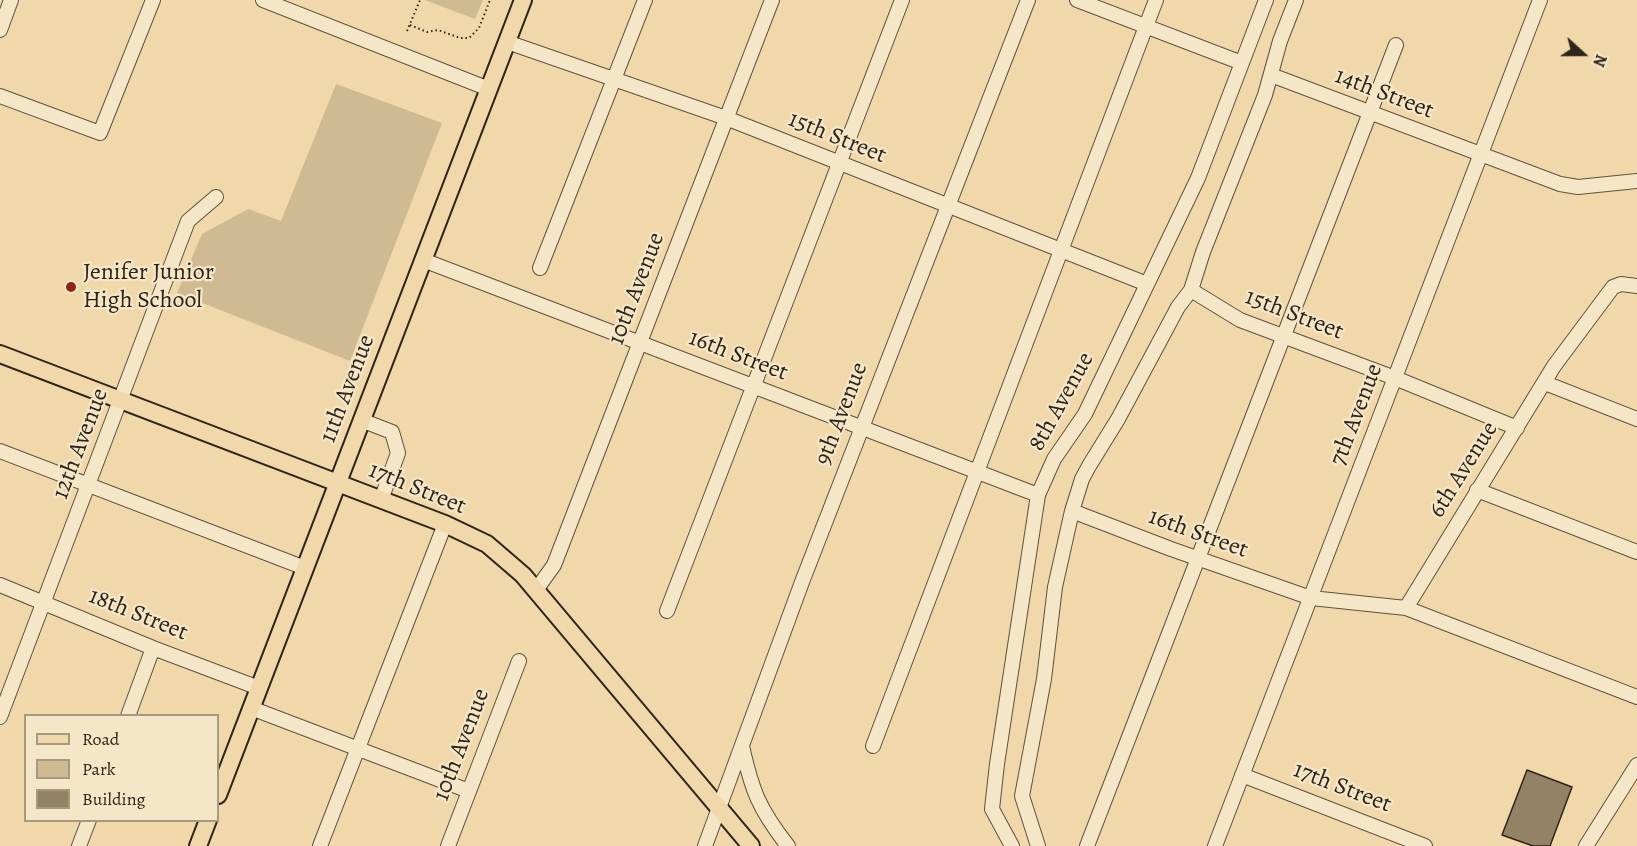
<!DOCTYPE html>
<style>
body{margin:0}
#map{position:relative;width:1637px;height:846px;overflow:hidden;background:#f0d8aa;font-family:Alegreya,serif}
canvas{display:block}
.legend{position:absolute;left:24px;top:714px;width:195px;height:108px;box-sizing:border-box;background:#f5e6c8;border:2px solid #a59982;margin:0;padding:8px 10px;list-style:none;font-size:18px;color:#2e251a}
.legend li{display:flex;align-items:center;gap:12px;height:30px}
.legend b{width:30px;border:2px solid #a59982}
.north{position:absolute;left:1553px;top:24px;width:60px;height:60px;-webkit-text-stroke:4px #f5e6c8;paint-order:stroke;rotate:111deg;font-size:16px;font-weight:700;line-height:24px;text-align:center;color:#2e251a}
.north::after{content:'';display:block;margin:auto;width:21px;height:27px;background:#2e251a;clip-path:polygon(50% 0,100% 100%,50% 72%,0 100%)}
</style>
<div id="map">
<canvas width="1637" height="846"></canvas>
<ul class="legend">
<li><b style="height:8px;background:#f0d8aa"></b>Road</li>
<li><b style="height:16px;background:#cfba92"></b>Park</li>
<li><b style="height:16px;background:#938265"></b>Building</li>
</ul>
<div class="north">N</div>
</div>
<script>
const g = document.querySelector('canvas').getContext('2d');
g.lineJoin = 'round';
function paint(path, color) { g.fillStyle = color; g.fill(path, 'evenodd'); }
function stroke(path, color, width, dash) { g.strokeStyle = color; g.lineWidth = width; g.lineCap = dash ? 'butt' : 'round'; g.setLineDash(dash || []); g.stroke(path); }
function label(font, color, halo, rows, align = 'center') {
  g.font = font + ' Alegreya,serif'; g.lineWidth = 4.5; g.setLineDash([]); g.textBaseline = 'middle'; g.strokeStyle = halo; g.fillStyle = color; for (const [text, x, y, turn = 0] of rows) {
    g.save(); g.translate(x, y); g.rotate((+turn || 0) * Math.PI / 180); g.textAlign = isNaN(turn) ? turn : align; if (halo) g.strokeText(text, 0, 0); g.fillText(text, 0, 0); g.restore();
  }
}
paint(new Path2D(`
 M425,0H483L475,19Z
 M336,84L442,123L350,361L177,293L202,234L248,209L281,221Z`), '#cfba92');
const building = new Path2D(`
 M1527,770L1572,787L1550,846H1533L1502,835Z`);
paint(building, '#938265');
stroke(building, '#2e251a', 1.5);
const minor = new Path2D(`
 M263,0L489,89
 M1077,0L1242,63
 M0,30L11,0
 M507,42L726,118L1147,284
 M1271,75L1560,184L1578,187L1637,181
 M0,96L100,133L153,0
 M423,260L1038,495
 M540,268L645,0
 M1191,290L1240,320L1395,378L1517,428
 M1545,383L1637,419
 M361,420L392,432L398,453L381,500
 M0,451L305,568
 M1477,490L1637,552
 M1072,511L1171,549L1311,598L1406,608L1637,697
 M0,585L153,648L259,688
 M536,590L554,565L772,0
 M1406,608L1554,366L1613,287L1621,284L1637,286
 M667,611L902,0
 M251,708L469,791
 M128,716L153,648
 M0,717L188,221L216,197
 M742,746C752,791 759,809 788,846
 M873,746L1156,0
 M1242,775L1425,846
 M79,846L89,820
 M320,846L445,524
 M448,846L519,661
 M705,846L802,582L1028,0
 M1012,846L992,809L997,764L1038,495L1054,459L1085,414L1198,178L1266,0
 M1038,846L1022,796L1044,679L1055,587L1072,511L1082,479L1089,466L1118,419L1178,307L1191,290L1203,252L1265,95L1280,41L1296,0
 M1087,846L1396,45
 M1215,846L1540,0
 M1586,846L1637,765`);
const major = new Path2D(`
 M0,354L445,524L487,544L523,575L751,846
 M218,795L523,0
 M198,846L208,820`);
stroke(minor, '#5e523e', 16);
stroke(major, '#2e251a', 20);
stroke(new Path2D(`
 M410,25L427,32L438,30L460,38H469L479,28L490,0
 M407,31L420,0`), '#2e251a', 2, [1.5, 3]);
stroke(minor, '#f5e6c8', 14);
stroke(major, '#f0d8aa', 16);
for (const [x, y, r, color] of [
 [71,287,6,"#8f2418"]
]) { const dot = new Path2D(); dot.arc(x, y, r, 0, 2 * Math.PI); g.fillStyle = color; g.fill(dot); stroke(dot, '#f5e6c8', 2); }
label('24px', '#2e251a', '#f5e6c8', [
 ["14th Street",1384,94,21],
 ["15th Street",837,138,22],
 ["10th Avenue",637,289,-69],
 ["15th Street",1294,315,21],
 ["16th Street",738,356,21],
 ["11th Avenue",348,389,-69],
 ["8th Avenue",1062,402,-61],
 ["9th Avenue",842,414,-69],
 ["7th Avenue",1357,415,-69],
 ["12th Avenue",81,444,-69],
 ["6th Avenue",1464,470,-58],
 ["17th Street",417,489,22],
 ["16th Street",1198,534,20],
 ["18th Street",138,615,22],
 ["10th Avenue",462,745,-69],
 ["17th Street",1342,788,21]
]);
label('24px', '#2e251a', '#f5e6c8', [
 ["Jenifer Junior",83,273],
 ["High School",83,301]
], 'left');
</script>
